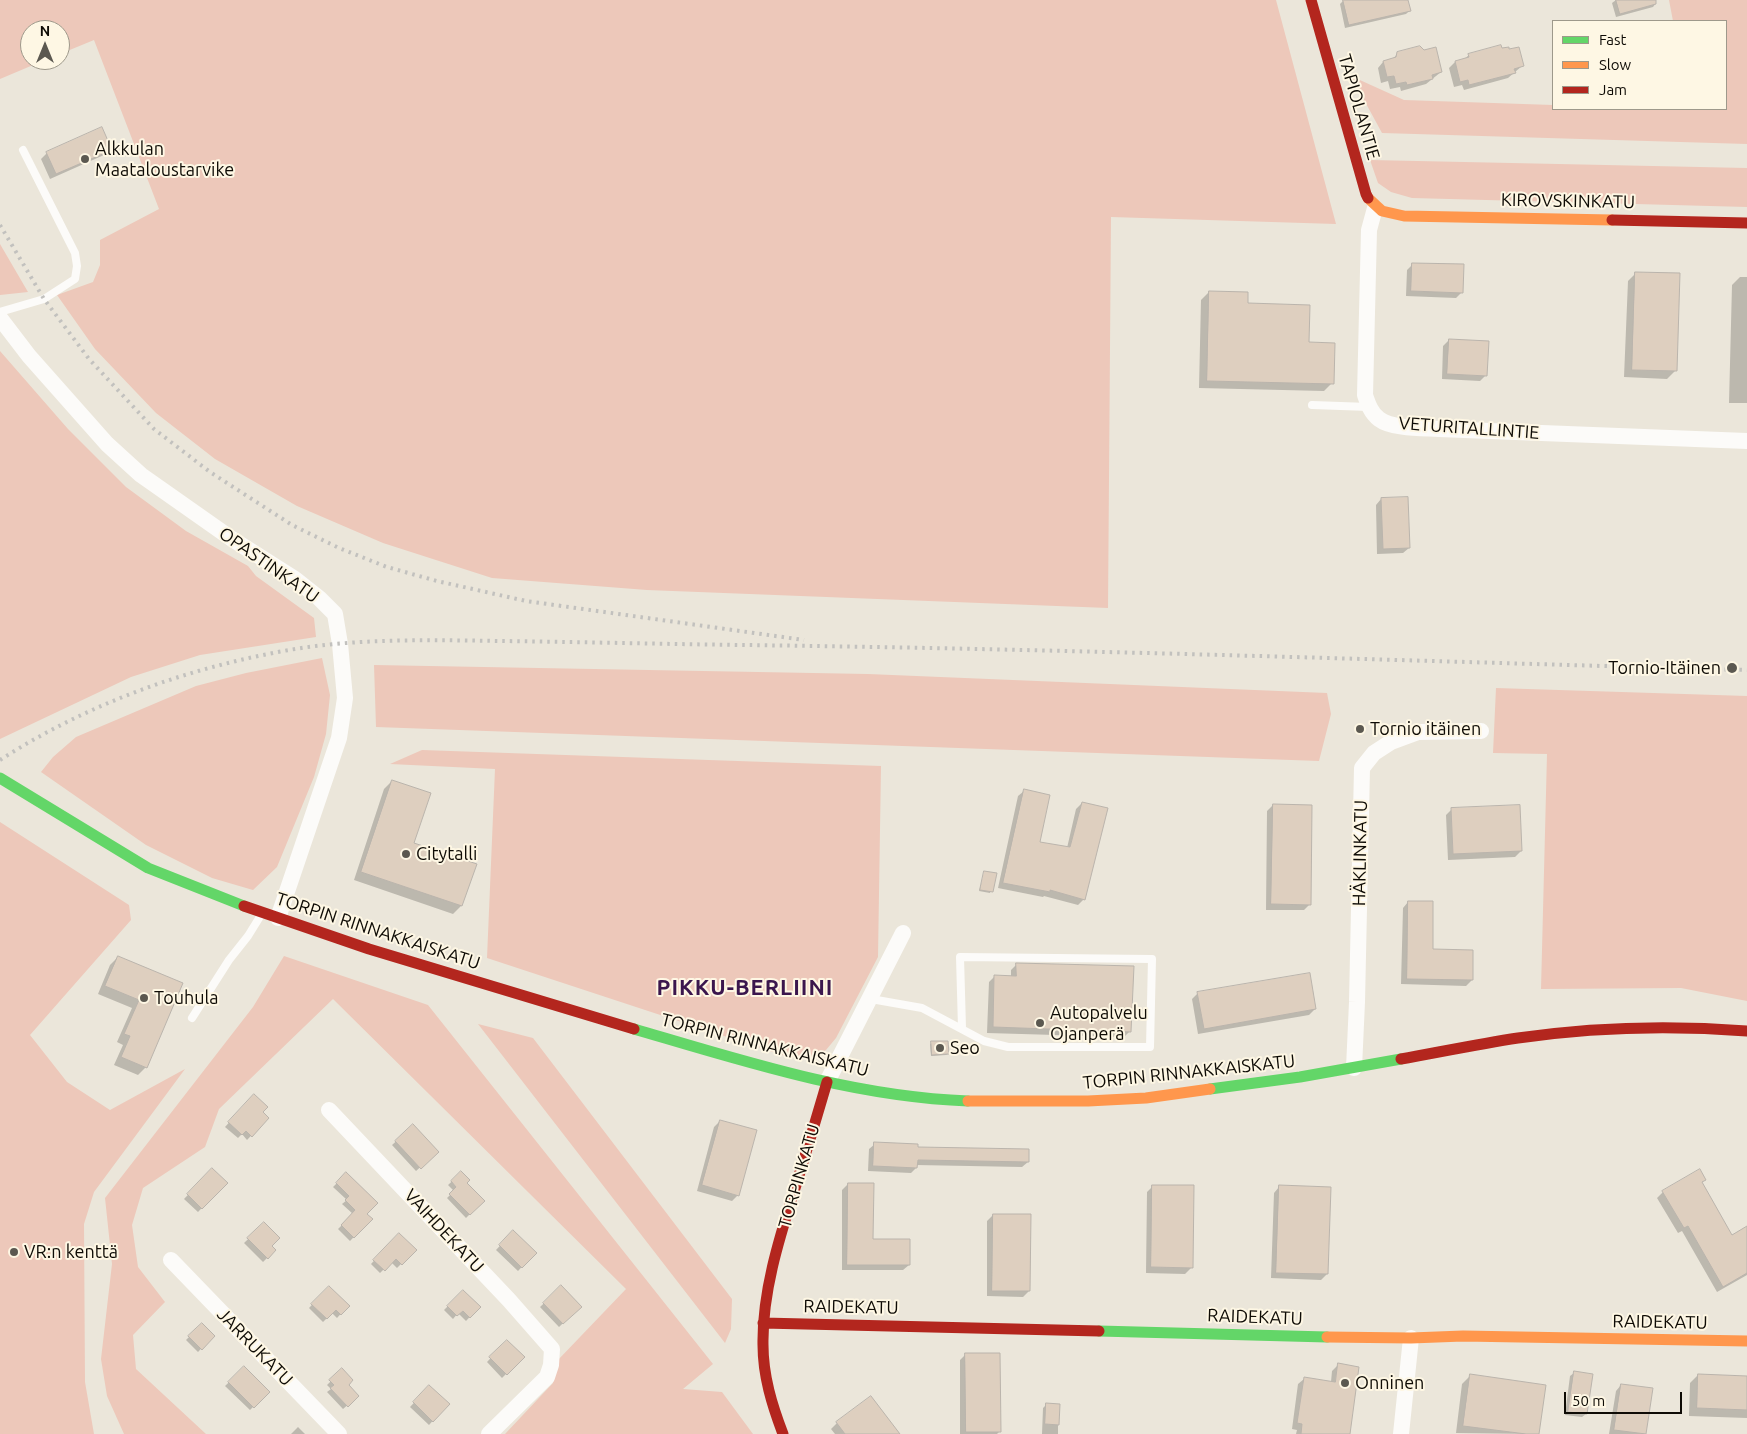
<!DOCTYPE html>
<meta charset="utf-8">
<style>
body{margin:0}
#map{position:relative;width:1747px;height:1434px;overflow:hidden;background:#ebe6da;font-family:Ubuntu,sans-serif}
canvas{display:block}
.legend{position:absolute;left:1552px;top:20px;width:175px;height:90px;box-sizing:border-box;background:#fef7e4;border:1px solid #9e998b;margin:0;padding:6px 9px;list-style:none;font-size:15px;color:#0e0b05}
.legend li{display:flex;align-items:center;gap:10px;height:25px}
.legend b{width:25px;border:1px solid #9e998b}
.north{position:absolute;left:20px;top:20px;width:50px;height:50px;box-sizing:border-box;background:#fef7e4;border:1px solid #9e998b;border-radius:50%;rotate:0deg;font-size:14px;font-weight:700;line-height:20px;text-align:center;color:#0e0b05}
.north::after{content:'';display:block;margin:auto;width:18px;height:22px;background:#5b5850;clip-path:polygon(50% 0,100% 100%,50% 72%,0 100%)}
.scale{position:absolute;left:1564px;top:1392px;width:118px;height:22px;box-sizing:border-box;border:2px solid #0e0b05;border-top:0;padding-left:6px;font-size:15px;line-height:18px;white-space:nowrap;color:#0e0b05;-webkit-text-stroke:4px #fef7e4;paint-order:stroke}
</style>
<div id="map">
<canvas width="1747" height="1434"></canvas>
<ul class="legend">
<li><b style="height:6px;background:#63d668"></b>Fast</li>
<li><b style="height:6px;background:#ff974d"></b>Slow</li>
<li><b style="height:6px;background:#b3261e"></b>Jam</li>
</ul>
<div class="north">N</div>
<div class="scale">50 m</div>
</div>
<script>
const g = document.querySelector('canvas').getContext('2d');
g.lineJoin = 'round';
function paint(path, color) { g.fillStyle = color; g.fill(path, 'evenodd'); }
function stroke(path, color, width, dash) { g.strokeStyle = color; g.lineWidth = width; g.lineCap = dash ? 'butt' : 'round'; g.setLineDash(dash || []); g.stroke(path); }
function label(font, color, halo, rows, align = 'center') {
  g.font = font + ' Ubuntu,sans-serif'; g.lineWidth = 4; g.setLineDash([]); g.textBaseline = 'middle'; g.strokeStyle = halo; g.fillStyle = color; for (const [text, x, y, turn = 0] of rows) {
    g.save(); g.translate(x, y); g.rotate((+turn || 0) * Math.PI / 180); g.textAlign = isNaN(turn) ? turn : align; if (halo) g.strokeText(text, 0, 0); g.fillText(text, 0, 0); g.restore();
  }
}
paint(new Path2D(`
 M0,0H1276L1336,224L1111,217L1108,608L647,590L492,578L383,543L297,506L215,459L156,413L95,349L57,295L93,282L100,265V240L159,209L94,40L60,54V30H30V60H45L0,79Z
 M1669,0H1747V144L1382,133L1351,76L1404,100L1553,105V109H1726V21H1673Z
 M1370,160L1747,168V207L1412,198L1391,192L1378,183Z
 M0,244L28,292L0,295Z
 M0,351L68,429L126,487L186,531L248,566L256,576L314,618L316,637L200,655L131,677L0,739Z
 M322,658L330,695L326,734L314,777L277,867L253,890L212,878L146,845L41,772L53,757L76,737L196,686L246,673Z
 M374,665L868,674L1327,693L1331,714L1319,761L376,727Z
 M1496,688L1747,696V1001L1681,988L1541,989L1547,754L1493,753Z
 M422,750L881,766L878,957L836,1038L826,1050L812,1057H788L487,958L495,769L390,764Z
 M0,822L129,905L131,920L30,1035L67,1082L110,1110L185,1069L94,1192L84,1224L85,1382L94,1434H0Z
 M284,956L428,1005L713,1364L683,1389L722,1392L753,1434H505L553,1383L557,1361L626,1289L333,999L219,1109L205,1147L143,1188L132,1225L138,1267L165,1302L133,1335L136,1369L206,1434H124L107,1396L101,1359L112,1264L105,1198L253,1007Z
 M478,1024L533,1038L732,1299L731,1329L725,1343Z`), '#edc8ba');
paint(new Path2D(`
 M1344,0H1407L1409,11L1406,14L1345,28L1340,4Z
 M1616,0H1655L1656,3L1653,7L1616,17L1612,3Z
 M1398,53L1441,72L1426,84L1401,91L1400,87L1390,89L1388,81L1381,83L1378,68L1383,62L1392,60Z
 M1469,55L1522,66L1508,78L1464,90L1462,85L1454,87L1449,68L1455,62L1463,60Z
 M110,150L104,155L50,179L41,159L47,153Z
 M1413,264L1462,292L1456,298L1406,296L1407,270Z
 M1636,273L1675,371L1667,379L1624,377L1628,281Z
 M1740,277H1747V403H1729L1732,285Z
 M1209,292L1246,305L1308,343L1332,383L1324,391L1199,388L1201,300Z
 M1449,340L1486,375L1480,381L1442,379L1443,346Z
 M1381,499L1409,548L1403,553L1377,554L1376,505Z
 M392,781L413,844L461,906L453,914L354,880L384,789Z
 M1024,791L1039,843L1067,848L1076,809L1082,803L1084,899L1078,905L1044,896L1043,897L998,888L1018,796Z
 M1273,805L1310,904L1304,910H1266L1267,811Z
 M1452,809L1521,851L1515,857L1448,860L1446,815Z
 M985,872L995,874L990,893L979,891Z
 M1408,902L1431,951L1472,980L1466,986L1401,984L1403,908Z
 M118,957L181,984L146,1067L138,1075L114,1065L123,1045L117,1042L132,1008L98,994L110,965Z
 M1017,964L1130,1031L1124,1037L987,1033L989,982L995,976L1011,977V970Z
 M1198,993L1315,1009L1309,1015L1198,1034L1192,999Z
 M932,1043L948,1054L946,1055L931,1056L930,1044Z
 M254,1095L261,1112L268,1118L247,1140L242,1134L238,1138L225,1127Z
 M720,1121L738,1195L732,1201L697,1191L714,1127Z
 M413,1126L437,1152L416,1171L392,1145Z
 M875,1144L917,1148L1028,1162L1022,1167L916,1165V1168L911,1173L868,1171L869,1149Z
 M212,1170L226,1183L198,1212L184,1199Z
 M461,1173L466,1183L483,1201L466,1218L447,1198L454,1191L448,1185Z
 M346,1174L366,1214L371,1219L350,1241L338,1229L353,1214L342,1204L347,1200L333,1187Z
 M1705,1180L1701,1183L1731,1236L1747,1227V1275L1717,1292L1682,1231L1678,1233L1657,1198L1663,1192Z
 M848,1184L872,1240L909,1265L903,1270H842V1190Z
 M1153,1186L1191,1268L1185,1274L1146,1273L1147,1192Z
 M1279,1187L1327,1274L1321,1280L1271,1278L1274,1193Z
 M993,1215L1029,1291L1023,1297L987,1296V1221Z
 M264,1224L270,1246L275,1250L263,1262L244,1243Z
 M513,1232L535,1253L518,1271L496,1250Z
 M399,1234L415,1250L397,1268L391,1262L380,1273L371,1264Z
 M329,1287L348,1306L337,1318L332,1313L323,1322L309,1308Z
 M561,1287L580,1307L559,1327L540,1307Z
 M463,1291L479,1307L466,1321L458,1313L453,1319L444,1310Z
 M202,1324L213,1336L198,1352L186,1340Z
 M507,1341L523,1357L502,1378L487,1362Z
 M966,1354L999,1432L997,1434H960V1360Z
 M1338,1365L1348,1434H1296L1297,1430L1292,1429L1298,1384L1304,1379L1331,1382L1332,1371Z
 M244,1368L268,1392L250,1410L225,1386Z
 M342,1370L347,1385L358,1396L343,1409L327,1392L331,1389L327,1385Z
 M1574,1373L1586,1414L1582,1417L1565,1415L1570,1376Z
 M1698,1375L1747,1377V1418L1689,1416L1690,1383Z
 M1470,1376L1538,1434L1456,1433L1462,1384Z
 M1621,1385L1652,1390L1645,1434H1609L1616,1391Z
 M429,1387L448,1404L429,1425L410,1407Z
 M1046,1405H1058V1434H1042L1043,1408Z
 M837,1423L898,1434H835L831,1429Z
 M298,1427L305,1434H291Z`), '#0003');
const building = new Path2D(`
 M1343,0H1408L1411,11L1349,25Z
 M1616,0H1656V4L1620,14Z
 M1501,45L1502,48L1509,47V49L1519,47L1524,66L1514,69L1516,73L1469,85L1468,80L1460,82L1455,61L1469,57L1468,54Z
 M1420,46L1424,50L1436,47L1442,72L1432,75L1433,79L1407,85L1406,82L1396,84L1394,76L1387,77L1383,61L1396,57L1397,52Z
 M102,127L112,150L56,174L46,152Z
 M1412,263L1464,264L1463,293L1411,291Z
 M1635,272L1680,273L1677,371L1632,370Z
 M1209,291L1248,292V303L1310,305L1309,342L1335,343L1334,384L1207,381Z
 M1449,339L1489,341L1487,376L1447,374Z
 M1408,497L1410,548L1383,549L1381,498Z
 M392,780L431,793L414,843L477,864L462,906L361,872Z
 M1024,789L1050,795L1040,842L1070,847L1082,802L1108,808L1085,900L1050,890V892L1003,883Z
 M1273,804L1312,805L1311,905L1271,904Z
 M1520,805L1522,851L1453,854L1451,808Z
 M984,871L997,873L993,892L980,890Z
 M1408,901H1433V949L1473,950V980L1407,979Z
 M118,956L183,983L147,1068L121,1057L130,1036L124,1034L139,1000L105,986Z
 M1016,963L1134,966L1131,1032L993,1027L994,975L1016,976Z
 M1310,973L1316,1009L1204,1029L1197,992Z
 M931,1041H948L949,1054L932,1055Z
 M254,1094L268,1107L263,1112L269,1118L252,1137L246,1131L242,1135L228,1122Z
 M720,1120L757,1130L739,1196L702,1185Z
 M413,1124L439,1152L421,1169L395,1141Z
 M874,1142L918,1144V1147L1029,1149V1162L918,1160L917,1168L873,1166Z
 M212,1168L228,1183L202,1209L187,1194Z
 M1700,1169L1706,1180L1702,1182L1732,1235L1747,1226V1273L1723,1287L1688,1226L1684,1228L1662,1191Z
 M461,1171L470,1180L467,1183L485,1201L470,1215L449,1194L456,1187L451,1181Z
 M346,1172L378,1203L367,1214L373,1219L354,1238L341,1225L355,1210L345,1200L349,1196L336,1183Z
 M848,1183H874L873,1239H910V1265H847Z
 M1152,1185H1194L1193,1268L1151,1267Z
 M1279,1185L1331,1187L1328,1274L1276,1273Z
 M993,1214H1031L1030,1291H992Z
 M264,1222L280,1238L272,1246L276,1250L268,1259L247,1238Z
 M513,1230L537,1253L522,1268L499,1245Z
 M399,1233L417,1250L402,1265L396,1259L385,1271L373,1260Z
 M561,1285L582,1307L563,1324L543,1303Z
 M329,1286L350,1306L341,1315L336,1310L327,1319L311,1304Z
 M463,1290L481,1307L470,1318L463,1311L457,1316L447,1306Z
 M202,1323L215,1336L202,1350L188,1336Z
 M507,1340L525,1357L507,1375L489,1357Z
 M965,1353H1000L1001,1432H966Z
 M1338,1363L1359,1367L1350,1434H1301L1302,1424L1297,1423L1304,1377L1335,1382Z
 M244,1366L270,1392L254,1408L228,1382Z
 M342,1368L353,1380L349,1385L359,1396L348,1407L330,1388L334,1385L329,1380Z
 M1574,1371L1593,1374L1587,1414L1568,1412Z
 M1470,1374L1546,1385L1539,1434H1526L1463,1426Z
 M1698,1374L1747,1376V1410L1697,1408Z
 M1621,1384L1653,1388L1646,1434L1614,1430Z
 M429,1385L450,1404L433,1422L413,1402Z
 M871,1396L900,1434H845L836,1422Z
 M1046,1403L1060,1404L1059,1425L1045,1424Z`);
paint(building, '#decfbf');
stroke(building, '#bab4ac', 1);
stroke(new Path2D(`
 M0,312L44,299L75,279L77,266L75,253L23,150
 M1312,405L1369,407
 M871,999L922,1008L984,1041L1008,1047H1150L1152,959L960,957L962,1028
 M192,1018L229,960L248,936L261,915`), '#fcfbf9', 8);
stroke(new Path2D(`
 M1375,208L1369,230L1365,395C1368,404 1371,413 1379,419C1392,429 1423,428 1439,429L1747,441
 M0,318L29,356L107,444L141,475L232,539L295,579L319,598L335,614L340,644L345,698L339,738L278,918
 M1354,1068L1357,1002L1362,768L1374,753L1391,742L1418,732L1481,731
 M827,1082L903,933
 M329,1110L509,1300L552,1349L551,1365L547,1377L489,1434
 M171,1260L339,1434
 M1401,1434L1411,1338`), '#fcfbf9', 16);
stroke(new Path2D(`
 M0,778L148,868L244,906
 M634,1029C743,1061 854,1097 968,1101
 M1210,1089L1300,1077L1401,1059
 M1099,1331L1327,1337`), '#63d668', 11);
stroke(new Path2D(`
 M1368,198L1382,211L1404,216L1612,220
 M968,1101H1088L1146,1098L1210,1089
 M1327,1337L1411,1338L1463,1336L1747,1341`), '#ff974d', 11);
stroke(new Path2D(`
 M1311,0L1366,194L1368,198
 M1612,220L1747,223
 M244,906L369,949L634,1029
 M1401,1059C1440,1052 1479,1044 1518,1038C1594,1027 1670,1025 1747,1031
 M763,1323L1099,1331
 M783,1434C772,1405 763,1376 763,1345C762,1291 780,1236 796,1185C807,1150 817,1116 827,1082`), '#b3261e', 11);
stroke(new Path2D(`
 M0,225L44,299L89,359L154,429L210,472L292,525L339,548L387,567L437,581L526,601L804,640
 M0,760C87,704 187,668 289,650C358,638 432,640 502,641C582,642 662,644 742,645C1077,649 1412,661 1747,670`), '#c2c1be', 4, [2.5, 5]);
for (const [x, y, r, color] of [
 [85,159,5,"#5b5850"],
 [1732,668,6,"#5b5850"],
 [1360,729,5,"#5b5850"],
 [406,854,5,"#5b5850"],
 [144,998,5,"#5b5850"],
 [1040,1023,5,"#5b5850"],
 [940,1048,5,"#5b5850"],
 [14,1252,5,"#5b5850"],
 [1345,1383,5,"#5b5850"]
]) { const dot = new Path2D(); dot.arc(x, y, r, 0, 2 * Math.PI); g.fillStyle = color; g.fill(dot); stroke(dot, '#fef7e4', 2); }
label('18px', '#0e0b05', '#fef7e4', [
 ["TAPIOLANTIE",1359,107,74],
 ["KIROVSKINKATU",1568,201,1],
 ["VETURITALLINTIE",1469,428,4],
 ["OPASTINKATU",269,565,35],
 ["HÄKLINKATU",1360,853,-89],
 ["TORPIN RINNAKKAISKATU",378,931,18],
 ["TORPIN RINNAKKAISKATU",765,1045,14],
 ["TORPIN RINNAKKAISKATU",1189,1072,-6],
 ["TORPINKATU",799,1176,-74],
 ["VAIHDEKATU",444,1231,47],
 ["RAIDEKATU",851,1307,1],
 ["RAIDEKATU",1255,1317,2],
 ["RAIDEKATU",1660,1322,1],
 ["JARRUKATU",255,1347,46]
]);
label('18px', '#0e0b05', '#fef7e4', [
 ["Alkkulan",95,149],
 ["Maataloustarvike",95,170],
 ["Tornio-Itäinen",1721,668,"right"],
 ["Tornio itäinen",1370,729],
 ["Citytalli",416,854],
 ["Touhula",154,998],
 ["Autopalvelu",1050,1013],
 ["Ojanperä",1050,1034],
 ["Seo",950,1048],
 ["VR:n kenttä",24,1252],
 ["Onninen",1355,1383]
], 'left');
g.letterSpacing = '1px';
label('bold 22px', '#3b164d', '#fef7e4', [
 ["PIKKU-BERLIINI",745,988]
]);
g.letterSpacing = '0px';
</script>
